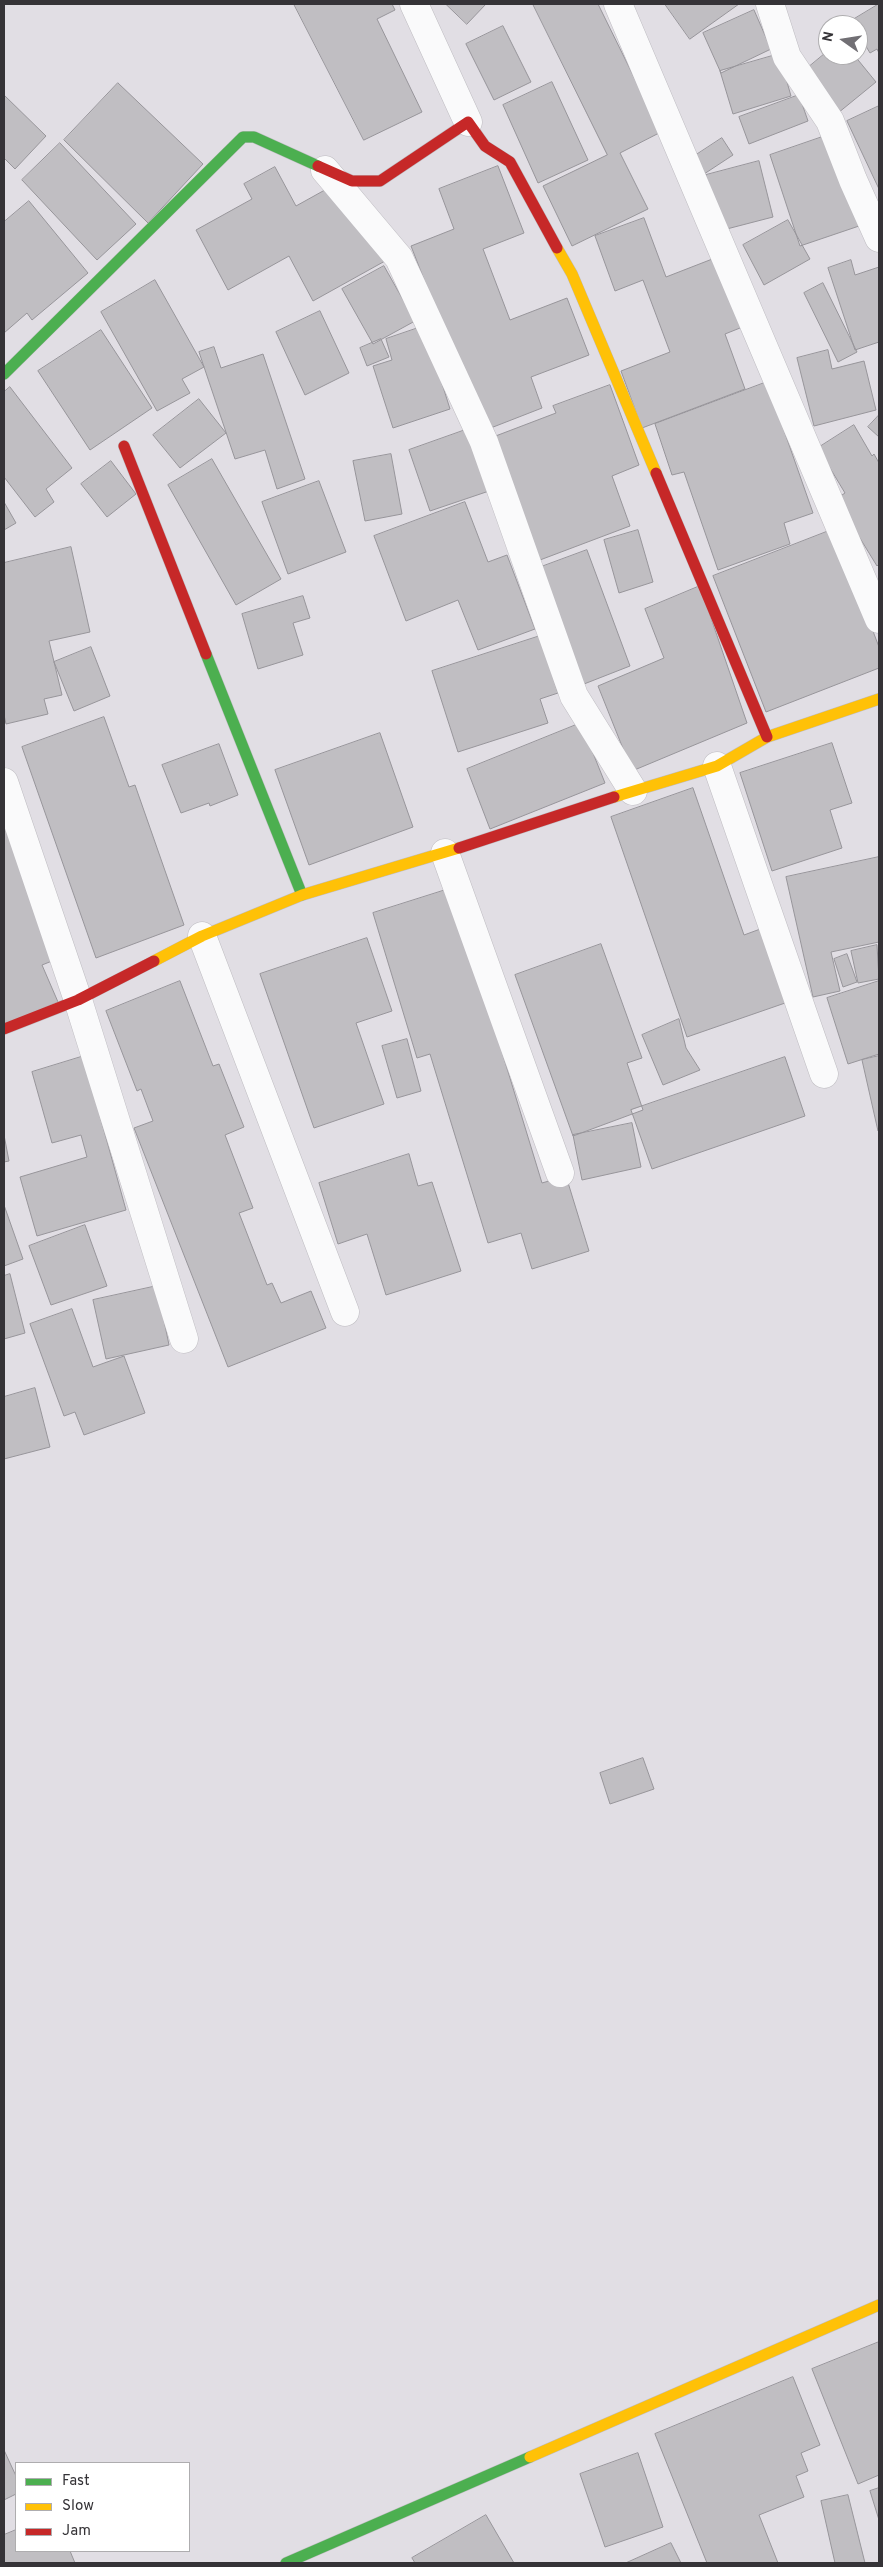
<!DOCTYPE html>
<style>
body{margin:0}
#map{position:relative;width:883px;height:2567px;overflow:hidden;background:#e1dee4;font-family:Overpass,sans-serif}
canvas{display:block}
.frame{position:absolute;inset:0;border:5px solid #353337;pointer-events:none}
.legend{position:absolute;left:15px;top:2462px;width:175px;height:90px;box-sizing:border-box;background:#fff;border:1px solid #aeadaf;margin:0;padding:6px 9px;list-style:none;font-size:15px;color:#353337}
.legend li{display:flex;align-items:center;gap:10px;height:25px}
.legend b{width:25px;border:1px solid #aeadaf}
.north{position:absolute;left:818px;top:15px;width:50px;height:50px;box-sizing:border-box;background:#fff;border:1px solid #aeadaf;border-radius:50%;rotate:283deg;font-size:14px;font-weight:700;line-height:20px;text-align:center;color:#353337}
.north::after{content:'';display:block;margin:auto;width:18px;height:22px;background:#716f74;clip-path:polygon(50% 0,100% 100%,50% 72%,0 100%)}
</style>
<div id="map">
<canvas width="883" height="2567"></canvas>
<div class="frame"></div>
<ul class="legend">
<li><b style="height:6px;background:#4caf50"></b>Fast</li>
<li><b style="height:6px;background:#ffc107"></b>Slow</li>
<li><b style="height:6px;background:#c62828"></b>Jam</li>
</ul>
<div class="north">N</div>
</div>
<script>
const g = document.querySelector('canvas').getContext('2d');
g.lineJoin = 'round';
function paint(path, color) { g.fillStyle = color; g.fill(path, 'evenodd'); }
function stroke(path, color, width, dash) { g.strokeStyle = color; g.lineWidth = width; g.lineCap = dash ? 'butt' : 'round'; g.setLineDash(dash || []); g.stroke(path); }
const building = new Path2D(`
 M294,4H392L395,10L377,19L422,112L364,140Z
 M446,4H486L467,24Z
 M533,4H598L661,132L620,153L648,209L572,246L543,186L607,155Z
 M665,4H739L690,39Z
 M879,4V53L877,49L870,53L858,33V25H854L851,21Z
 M754,10L771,49L721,73L703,33Z
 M503,26L531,82L494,100L466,44Z
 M828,51V55H854L876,82L838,113L804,71Z
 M779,54L791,96L733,114L720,71Z
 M552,82L588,160L538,183L503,105Z
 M118,83L203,164L148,223L64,140Z
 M4,95L46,136L15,169L5,159L4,160Z
 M799,95L808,121L749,144L739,117Z
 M879,106V189L847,121Z
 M831,134L862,225L800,246L770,155Z
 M722,138L733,155L698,178L687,161Z
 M60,143L136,224L97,260L22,180Z
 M759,161L773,217L719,231L706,175Z
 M498,166L524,233L483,249L510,320L567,298L589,355L531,377L542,408L483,431L411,246L454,229L439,189Z
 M275,167L296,206L341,181L385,261L313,301L289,256L228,290L196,230L252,199L244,184Z
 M29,201L88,273L32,320L27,313L4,333V222Z
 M644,218L666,277L720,256L745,326L725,334L745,389L642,428L621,371L670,352L643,280L615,291L595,236Z
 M788,220L810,259L764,285L743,245Z
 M851,260L855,275L879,267V342L855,350L828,268Z
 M384,266L415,321L373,344L342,289Z
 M155,280L204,367L182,379L190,393L157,411L101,312Z
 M823,283L857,352L838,362L804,293Z
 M320,311L349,373L305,395L276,332Z
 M424,326L450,409L393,428L373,366L392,360L386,339Z
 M101,330L152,408L90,450L38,371Z
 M381,339L389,357L367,366L360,348Z
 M214,347L221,368L263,354L305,479L277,489L265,450L235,459L199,352Z
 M828,350L832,369L864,361L876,410L814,426L797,358Z
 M767,382L813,513L784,523L790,544L718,570L684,472L672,475L655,424Z
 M610,385L639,465L612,476L630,526L532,563L493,437L556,413L553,406Z
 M10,387L72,468L46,489L54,502L35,517L4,477V392Z
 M199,399L226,433L180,468L153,435Z
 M879,415V437L868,427Z
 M854,425L872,456L874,454L879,463V564L877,566L836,499L845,493L818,448Z
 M471,428L492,490L430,511L409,450Z
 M391,454L402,514L365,521L353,461Z
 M212,459L281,579L236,605L168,485Z
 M111,461L136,494L107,517L81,484Z
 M319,481L346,552L288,574L262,502Z
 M4,502L16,523L4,530Z
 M465,502L488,562L507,555L535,629L478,650L458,600L406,621L374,536Z
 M834,529L879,647V668L766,712L713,576Z
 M638,530L653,582L619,593L604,540Z
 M71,547L90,632L49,641L62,695L44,699L48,714L6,724L4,715V563Z
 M587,550L630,666L584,684L541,567Z
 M700,586L747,723L632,771L598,686L664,658L645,609Z
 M303,596L310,618L293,623L303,655L258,669L242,614Z
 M540,636L558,693L540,699L548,723L458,752L432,671Z
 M91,647L110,696L74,711L54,662Z
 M104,717L129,787L135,785L184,925L96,958L22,747Z
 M581,723L605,783L490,829L467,769Z
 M380,733L413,827L309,865L275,770Z
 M832,743L852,803L830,810L842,848L772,871L740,773Z
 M219,744L238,795L210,806L209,803L181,813L162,765Z
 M693,788L744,935L763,928L788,1002L687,1037L611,817Z
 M4,804L62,957L42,965L58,1002L4,1025Z
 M879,857V942L831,952L840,991L813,997L786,877Z
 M452,888L542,1183L566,1176L589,1251L532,1269L521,1233L488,1243L430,1054L417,1058L373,913Z
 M367,938L392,1011L356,1023L384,1104L314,1128L260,974Z
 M601,944L642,1058L627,1063L643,1110L573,1136L515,975Z
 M877,945L879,979L858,983L851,951Z
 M847,954L857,982L843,987L834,959Z
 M180,981L213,1066L219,1064L244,1127L225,1135L253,1208L239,1213L267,1285L272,1283L281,1303L311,1291L326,1328L228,1367L134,1128L153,1121L141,1089L137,1091L106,1011Z
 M879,981V1054L848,1064L827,998Z
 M679,1019L686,1048L700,1070L663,1085L642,1035Z
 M407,1039L421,1091L397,1098L382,1046Z
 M94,1053L100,1116L126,1210L37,1236L20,1177L87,1157L81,1135L52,1143L32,1072Z
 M879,1056V1130L878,1131L862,1060Z
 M785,1057L805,1116L652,1169L631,1110Z
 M632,1123L641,1167L582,1180L573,1135Z
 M4,1135L9,1161L4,1162Z
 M409,1154L418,1186L432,1182L461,1271L386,1295L367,1234L338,1244L319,1183Z
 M4,1205L23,1259L4,1266Z
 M85,1225L107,1286L51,1305L29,1246Z
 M10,1274L25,1333L4,1339V1276Z
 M157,1286L169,1345L106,1359L93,1300Z
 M72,1309L93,1367L124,1356L145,1413L84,1435L75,1412L64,1416L30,1324Z
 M35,1388L50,1447L4,1459V1397Z
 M643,1758L654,1789L610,1804L600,1773Z
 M879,2342V2475L858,2484L812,2369Z
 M793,2377L820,2445L801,2453L808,2471L796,2476L804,2497L759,2515L778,2563H707L655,2434Z
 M4,2450L16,2476V2494L4,2500Z
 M638,2453L663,2527L605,2547L580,2474Z
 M879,2488V2520L870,2491Z
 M848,2495L865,2563H835L821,2501Z
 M486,2515L514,2563H415L412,2558Z
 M16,2530V2551H70L75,2563H4V2535Z
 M671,2543L681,2563H626Z`);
paint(building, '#c0bec2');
stroke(building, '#97959a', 1);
const street = new Path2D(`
 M414,4L468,122
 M618,4L879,619
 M770,4L787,57L830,121L853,180L879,238
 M325,170L399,258L484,442L574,696L633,791
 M717,766L824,1074
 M4,782L78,1000L184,1339
 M445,853L560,1173
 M202,936L345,1312`);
const fast = new Path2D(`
 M4,374L243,137H254L318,166
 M206,654L302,895
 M286,2563L530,2457`);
const slow = new Path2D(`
 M557,248L572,274L656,473
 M614,797L717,766L767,737L879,699
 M154,961L202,936L302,895L459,848
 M530,2457L879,2305`);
const jam = new Path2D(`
 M318,166L352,181H380L468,122L485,146L510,162L557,248
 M124,446L206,654
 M656,473L767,737
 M459,848L614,797
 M4,1029L78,1000L154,961`);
stroke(street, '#bebcc1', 29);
stroke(fast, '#bebcc1', 12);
stroke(slow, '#bebcc1', 12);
stroke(jam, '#bebcc1', 12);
stroke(street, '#fafafb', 28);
stroke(fast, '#4caf50', 11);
stroke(slow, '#ffc107', 11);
stroke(jam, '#c62828', 11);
</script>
